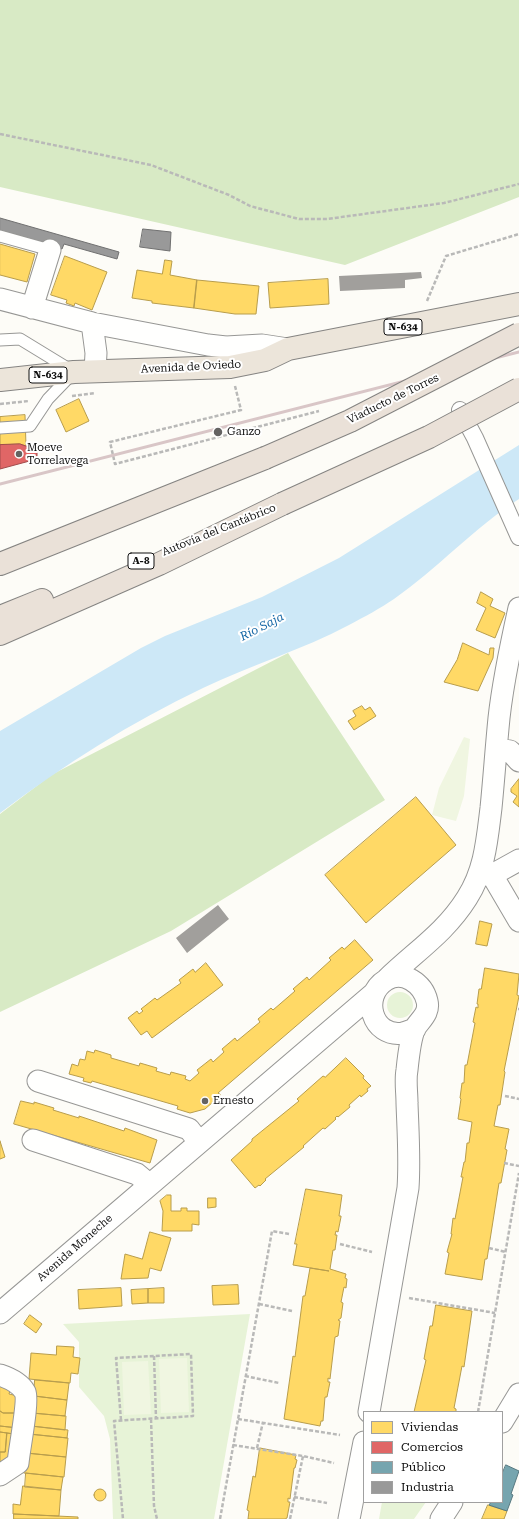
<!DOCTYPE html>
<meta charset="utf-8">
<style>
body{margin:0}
#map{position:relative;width:519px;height:1519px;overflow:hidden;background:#fdfcf7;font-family:"Roboto Serif",serif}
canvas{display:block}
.legend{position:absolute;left:363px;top:1411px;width:140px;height:92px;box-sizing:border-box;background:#fff;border:1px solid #a0a0a0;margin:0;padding:5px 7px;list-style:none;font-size:12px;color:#111}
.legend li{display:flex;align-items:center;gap:8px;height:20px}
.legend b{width:20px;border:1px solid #a0a0a0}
</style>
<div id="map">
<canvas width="519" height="1519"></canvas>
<ul class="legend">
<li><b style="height:11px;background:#ffd966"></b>Viviendas</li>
<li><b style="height:11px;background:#e06666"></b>Comercios</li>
<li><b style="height:11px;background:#76a5af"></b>Público</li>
<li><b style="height:11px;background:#999"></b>Industria</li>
</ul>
</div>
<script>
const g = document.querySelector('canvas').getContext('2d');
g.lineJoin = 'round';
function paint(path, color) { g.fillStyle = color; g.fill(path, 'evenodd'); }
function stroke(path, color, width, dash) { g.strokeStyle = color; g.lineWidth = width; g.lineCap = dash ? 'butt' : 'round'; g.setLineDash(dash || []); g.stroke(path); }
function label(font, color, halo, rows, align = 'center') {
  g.font = font + ' "Roboto Serif",serif'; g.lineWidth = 4; g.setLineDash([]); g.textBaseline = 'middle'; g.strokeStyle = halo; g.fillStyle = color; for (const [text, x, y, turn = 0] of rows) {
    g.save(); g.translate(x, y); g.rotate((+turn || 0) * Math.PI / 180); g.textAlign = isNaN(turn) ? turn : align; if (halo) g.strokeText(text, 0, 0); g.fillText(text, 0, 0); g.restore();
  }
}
paint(new Path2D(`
 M387 1005a13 13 0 1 1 26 0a13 13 0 1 1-26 0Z
 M250,1314L214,1519H113L110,1439L104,1416L79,1387V1342L63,1324Z
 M382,1502H426L414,1519H379Z`), '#e7f3d7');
paint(new Path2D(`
 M0,0H519V197L345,265L0,187Z
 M288,653L385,800L171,931L0,1012V814L51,775Z`), '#d8eac5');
paint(new Path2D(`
 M464,737L470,739L464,796L456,821L432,815L439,788Z
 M187,1358L189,1412L161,1413L159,1359Z
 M148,1361L151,1414L124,1415L122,1362Z`), '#f0f6e1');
paint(new Path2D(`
 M519,445V499C474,528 438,568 394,599C381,608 364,617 349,625C302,650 251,665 203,688C131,722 64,765 0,813V731L141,648L165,636L262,597L339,558Z`), '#cde8f7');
const homes = new Path2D(`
 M0,244L35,254L27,282L0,275Z
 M65,256L107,272L92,310L75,303L74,306L66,303L67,300L51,295Z
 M165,260L172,261L170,275L197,280L194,308L152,303V301L132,298L137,270L162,274Z
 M328,279L329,304L270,308L268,283Z
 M197,280L259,286L256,314H235L194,308Z
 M79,399L89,421L66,432L56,410Z
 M25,415L26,446L20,444L0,445V417Z
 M481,592L493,599L490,606L505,613L495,638L476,630L486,608L477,603Z
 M463,643L489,655L490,648H494L493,658L478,691L444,682L457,660Z
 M362,706L365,710L370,707L376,716L354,730L348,721L356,716L353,711Z
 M519,779V807L513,802L517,796L511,792V789Z
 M416,797L456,845L366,923L325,875Z
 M480,921L492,924L487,946L476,944Z
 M355,940L373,960L218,1093L221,1095L205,1109L190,1113L177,1109L178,1106L92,1081L91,1083L83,1081L84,1078L69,1074L72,1064L78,1066L80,1059L85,1060L87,1051L94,1053L95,1050L111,1055V1058L139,1066L140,1063L157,1068L156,1071L170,1075L171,1072L186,1076L185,1079L190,1081L199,1073L197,1070L211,1059L213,1062L224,1052L222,1049L235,1038L237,1041L260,1022L258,1019L271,1008L273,1010L295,991L293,989L307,977L309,980L331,960L329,958L342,947L344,949Z
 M206,963L223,985L152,1038L147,1031L141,1035L128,1018L137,1011L139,1014L143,1011L141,1009L155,998L157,1000L181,983L179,980L193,969L195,972Z
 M485,968L519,974L517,995L519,996L504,1071L505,1072L500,1105H498L494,1126L509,1129L505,1149L507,1150L501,1183H499L487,1259H485L482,1280L445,1274L449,1253L447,1252L452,1234H451L453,1218L455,1219L463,1177H461L464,1162H465L467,1143H469L472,1122L458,1119L461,1099L460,1098L462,1083H464L465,1065H467L475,1023L473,1022L476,1007L478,1008V1004H477L479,989H481Z
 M346,1058L364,1076L363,1078L371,1086L367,1089L368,1091L361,1097L360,1095L349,1105L350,1107L338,1117L337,1116L335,1118L336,1119L325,1129L323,1128L303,1146L304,1147L265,1179L266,1180L260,1186L259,1185L255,1188L231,1160L252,1141V1139L299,1101L297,1099L323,1076L325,1077Z
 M21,1101L34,1104V1102L54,1108L53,1110L79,1118V1116L124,1131L125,1128L157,1140L150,1163L14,1124Z
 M0,1141L5,1157L0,1159Z
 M306,1189L342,1195L339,1216H341V1217L338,1232L336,1231L335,1235H337L335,1250H333L330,1269L346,1274L345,1278L347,1279L346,1288L344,1287L341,1302L343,1303L341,1318L338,1320L340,1321L338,1336L335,1337L330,1379L328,1378V1382H330L327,1397H325L323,1421H321L320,1426L284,1419L293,1356L295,1357L303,1296H305L310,1268L329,1271L293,1265L297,1244H295Z
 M167,1195H171V1211H181V1208H187V1211H199V1225L192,1224V1231H162L163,1211L160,1201Z
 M208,1198H216V1207L208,1208Z
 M150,1232L171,1238L161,1271L150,1268L148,1278L121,1279L125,1254L142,1259Z
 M238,1285L239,1304L213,1305L212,1286Z
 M121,1288L122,1306L79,1309L78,1290Z
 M164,1288V1303H148V1289Z
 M148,1289V1303L132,1304L131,1290Z
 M436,1305L472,1311L464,1367L462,1366L454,1408L456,1409V1412H414L426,1360L424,1359L430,1326H432Z
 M30,1315L42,1324L36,1333L24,1324Z
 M57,1346L74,1347L73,1357L80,1358L78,1374L71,1373L70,1383L29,1379L31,1353L56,1355Z
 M35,1380L69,1383L67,1400L34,1396Z
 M0,1384L11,1387L9,1394L18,1396L17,1413H3L0,1411Z
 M34,1396L67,1400L65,1416L32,1413Z
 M0,1411L3,1413H20L18,1428L0,1426Z
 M32,1413L66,1416L65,1430L31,1426Z
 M0,1426L18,1428L14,1434L0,1432Z
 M31,1426L68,1430L67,1438L30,1434Z
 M0,1432L7,1433L5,1452H0Z
 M7,1433L14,1434L9,1462H0V1452H5Z
 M28,1434L68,1438L66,1457L26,1453Z
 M260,1448L296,1455L295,1459L297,1460L295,1468H294L290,1499L288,1498V1502H290L287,1518L285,1519H248L249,1511L247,1510L253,1476L255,1477Z
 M26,1453L66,1457L64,1477L24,1473Z
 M26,1473L63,1477L61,1490L25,1487Z
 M23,1486L61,1490L59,1516L13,1514V1504L20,1505Z
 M94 1495a6 6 0 1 1 12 0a6 6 0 1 1-12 0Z
 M488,1505L507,1511L504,1519H482Z
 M14,1514L78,1517V1519H14Z`);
paint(homes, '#ffd966');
stroke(homes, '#b89d4c', 1);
const shops = new Path2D(`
 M20,444L37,450V459L0,469V445Z`);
paint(shops, '#e06666');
stroke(shops, '#a24c4c', 1);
const public = new Path2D(`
 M506,1465L519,1471L511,1494L513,1495L507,1511L489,1505L491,1502H502V1474Z`);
paint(public, '#76a5af');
stroke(public, '#587980', 1);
const industry = new Path2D(`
 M0,218L119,252L117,259L64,244L62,249L0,231Z
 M143,229L171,232L170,251L140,247Z`);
paint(industry, '#999');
stroke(industry, '#707070', 1);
paint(new Path2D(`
 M421,272L422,278L405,280V288L340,291L339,276Z
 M218,905L229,919L187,953L176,938Z`), '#a19f9c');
const service = new Path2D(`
 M0,236L50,250
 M0,340L20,339L74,372L48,399L30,426L0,428`);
const pedestrian = new Path2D(`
 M460,410L475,438L519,537`);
const minor = new Path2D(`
 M0,299L92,323L208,345L226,347L262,345L288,349
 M32,308L50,250
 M92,323L96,353L95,371
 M497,749L510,751L519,761
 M479,875H492L519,860
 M492,875L519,921
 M387,979C416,951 445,933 467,898C485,870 487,840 491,808C494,778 496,748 499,718C503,681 511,644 519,608
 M38,1081L189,1129L199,1142
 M33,1140L137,1174L149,1184
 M0,1313L373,994
 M0,1375C9,1378 20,1383 25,1392C29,1401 19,1450 18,1463L0,1475
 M369,1412L408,1188C410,1160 408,1132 407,1103C407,1092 405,1080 407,1070C408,1060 411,1036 415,1028C421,1019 430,1013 427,1001C423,984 403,969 386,980C360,996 372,1038 403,1033C407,1032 411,1030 415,1029
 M502,1422L519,1394
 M349,1519L364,1442
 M441,1519L452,1502`);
const trunk = new Path2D(`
 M0,380L74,372L230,367L265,360L288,349L519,304`);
const motorway = new Path2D(`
 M0,564L265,458
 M0,617L42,600
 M0,634L159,564L282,504`);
stroke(service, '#979795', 13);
stroke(pedestrian, '#979795', 18);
stroke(minor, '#979795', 23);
stroke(trunk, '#858482', 24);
stroke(motorway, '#858482', 24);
stroke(new Path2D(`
 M0,134L151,165L229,195L250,206L299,219H327L444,203L519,184
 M427,301L446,256L519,234
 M235,386L241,410L110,442L115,464L319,411
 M72,396L95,393
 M0,404L29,401
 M518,1009H519
 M505,1096L519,1099
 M504,1163L519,1166
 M340,1244L372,1252
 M489,1248L506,1252
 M409,1298L495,1313
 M259,1304L292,1311
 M154,1356L156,1418
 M245,1376L279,1383
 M478,1412L519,1173
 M151,1419L154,1506L157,1519
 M238,1419L340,1435
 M121,1420L116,1358L191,1354L193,1416C167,1418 140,1419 114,1421L123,1519
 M233,1445L303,1456L334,1463
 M257,1448L263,1422
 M294,1497L327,1503
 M220,1519L272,1231L289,1234
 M290,1519L303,1456`), '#b9b9b8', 2.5, [4, 2]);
stroke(service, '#fffffe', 11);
stroke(pedestrian, '#fffffe', 16);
stroke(minor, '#fffffe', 21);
stroke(trunk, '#ece5da', 22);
stroke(motorway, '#eae1d8', 22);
stroke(new Path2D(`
 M0,484L519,352`), '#d9c6c7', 3);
const motorwayBridge = new Path2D(`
 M265,458L350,421L519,334
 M282,504L429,437L519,389`);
stroke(motorwayBridge, '#858482', 24, []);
stroke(motorwayBridge, '#eae1d8', 22);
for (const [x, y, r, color] of [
 [218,432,5,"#646362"],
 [19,454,4,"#646362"],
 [205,1101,4,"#646362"]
]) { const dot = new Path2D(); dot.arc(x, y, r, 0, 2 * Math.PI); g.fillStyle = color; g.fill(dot); stroke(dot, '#fff', 1.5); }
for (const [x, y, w] of [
 [403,327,38],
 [48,375,38],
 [141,561,26]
]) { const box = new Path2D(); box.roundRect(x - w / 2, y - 8, w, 16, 3); g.fillStyle = '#fff'; g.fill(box); stroke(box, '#111', 1); }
label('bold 10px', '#111', null, [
 ["N-634",403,327],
 ["N-634",48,375],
 ["A-8",141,561]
]);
label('11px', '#111', '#fff', [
 ["Avenida de Oviedo",191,367,-3],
 ["Viaducto de Torres",393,399,-26],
 ["Autovía del Cantábrico",219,530,-22],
 ["Avenida Moneche",75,1248,-41]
]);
label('11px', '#111', '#fff', [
 ["Ganzo",227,432],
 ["Moeve",27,448],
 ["Torrelavega",27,461],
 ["Ernesto",213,1101]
], 'left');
label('italic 12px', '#1768a6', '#fff', [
 ["Río Saja",262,627,-27]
]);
</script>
